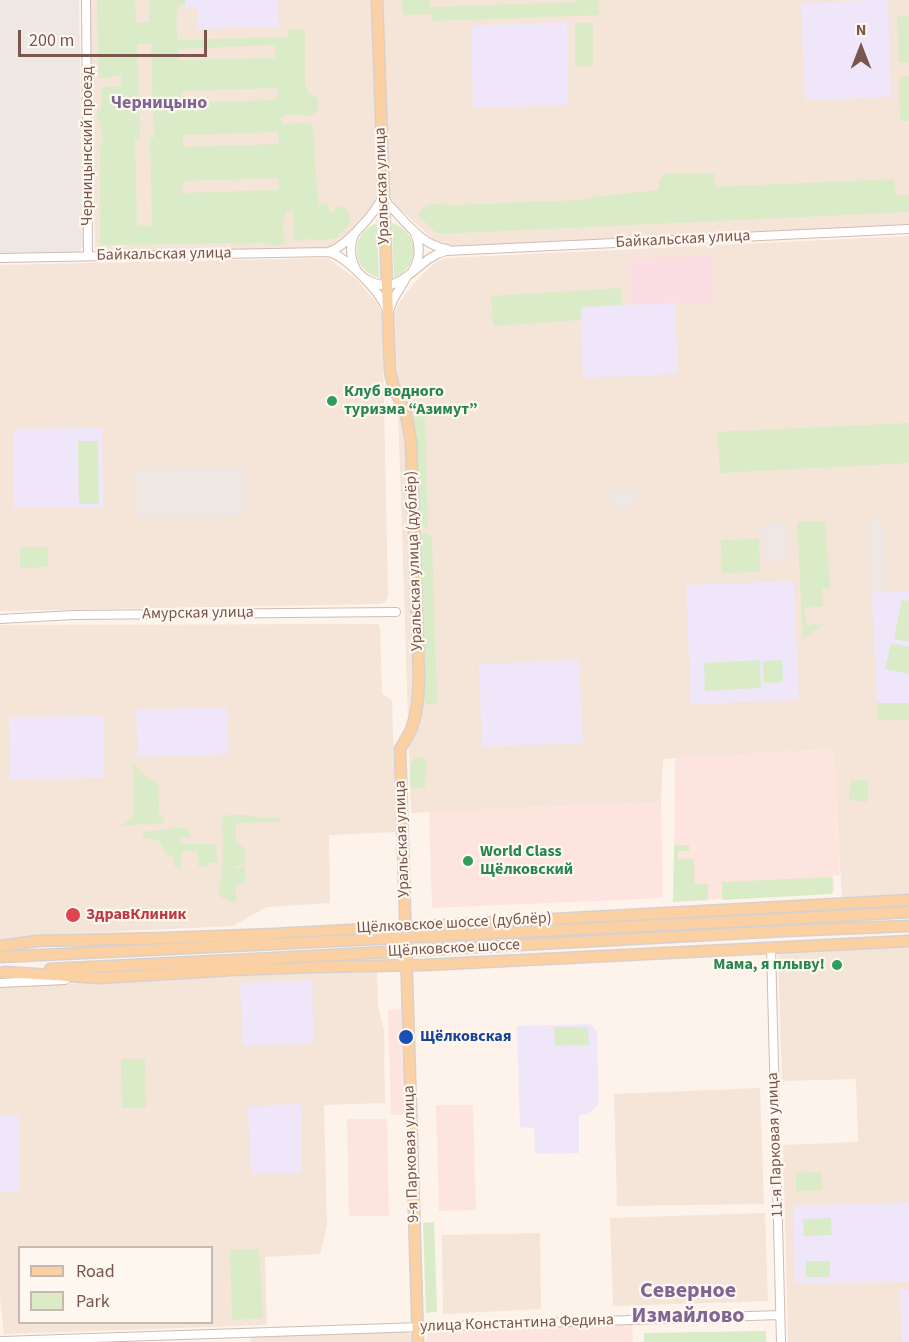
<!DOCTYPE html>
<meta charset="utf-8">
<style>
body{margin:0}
#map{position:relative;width:909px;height:1342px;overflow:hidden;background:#fdf3ea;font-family:"Source Sans 3",sans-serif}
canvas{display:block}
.legend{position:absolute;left:18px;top:1246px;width:195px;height:78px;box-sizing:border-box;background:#fff8f1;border:2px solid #c9b8af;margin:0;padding:8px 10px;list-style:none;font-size:18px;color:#79574c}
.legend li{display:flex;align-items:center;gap:12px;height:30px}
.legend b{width:30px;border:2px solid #c9b8af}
.north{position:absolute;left:831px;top:18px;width:60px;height:60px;-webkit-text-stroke:4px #fff8f1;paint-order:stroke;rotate:0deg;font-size:16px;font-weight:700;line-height:24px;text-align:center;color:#79574c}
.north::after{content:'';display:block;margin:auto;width:21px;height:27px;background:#79574c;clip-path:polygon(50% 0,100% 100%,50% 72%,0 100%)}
.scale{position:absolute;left:18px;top:30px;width:189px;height:27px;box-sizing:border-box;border:3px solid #79574c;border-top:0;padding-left:8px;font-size:18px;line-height:21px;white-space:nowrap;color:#79574c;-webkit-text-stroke:4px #fff8f1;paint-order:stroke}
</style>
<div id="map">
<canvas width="909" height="1342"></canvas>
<ul class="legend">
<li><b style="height:8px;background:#fbd0a3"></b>Road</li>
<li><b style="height:16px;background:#daebc8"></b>Park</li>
</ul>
<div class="north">N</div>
<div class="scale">200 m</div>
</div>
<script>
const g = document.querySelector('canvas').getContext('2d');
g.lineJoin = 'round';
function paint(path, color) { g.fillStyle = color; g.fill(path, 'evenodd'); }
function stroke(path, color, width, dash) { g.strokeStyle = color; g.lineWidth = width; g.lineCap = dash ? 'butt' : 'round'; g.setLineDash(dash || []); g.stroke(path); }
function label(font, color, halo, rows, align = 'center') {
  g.font = font + ' "Source Sans 3",sans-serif'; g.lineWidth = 4.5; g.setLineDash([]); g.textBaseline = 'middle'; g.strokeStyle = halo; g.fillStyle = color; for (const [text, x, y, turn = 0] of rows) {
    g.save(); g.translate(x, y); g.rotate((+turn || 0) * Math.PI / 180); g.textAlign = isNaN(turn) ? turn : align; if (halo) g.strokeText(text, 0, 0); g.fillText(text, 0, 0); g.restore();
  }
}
paint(new Path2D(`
 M90,0H372L379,191L374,203L355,226L335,245L328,248L99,253L95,248Z
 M383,0H909V225L452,246L435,241L398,207L393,201L389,192Z
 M909,236V894L842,897L833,749L663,759L661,802L476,810L470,814H466L450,811L411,813L395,312L399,303L416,281L437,261L446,258Z
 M328,258L356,279L377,303L382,313L388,595L386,602L379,604L0,611V265Z
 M374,624H378L380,628L382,694L392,700L396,832L329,835L330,903L267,907L233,926L41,935L30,936L26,940L0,943V625Z
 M909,945V1342H788L783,1145L858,1142L856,1079L782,1081L778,954L780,951Z
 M377,970L378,1006L384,1031L385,1103L324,1105L327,1226L320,1254L265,1257L267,1325L4,1334L0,1297V987ZM20,1248H212V1322H20Z
 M760,1088L764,1204L617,1206L614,1094Z
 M765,1213L768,1301L613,1306L610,1218Z
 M540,1233L541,1309L443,1314L442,1235Z
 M406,1332L412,1336V1342H250L252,1337Z`), '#f5e4d8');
paint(new Path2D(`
 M833,749L840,875L833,876L834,891L762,897L674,901L675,758Z
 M661,802L663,898L432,908L429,812L450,811L466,814H470L476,810Z
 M401,1009L404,1115H391L388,1010Z
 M436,1105H473L476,1210L439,1211Z
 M347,1119H387L389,1216H349Z
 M632,1324L633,1342H426L428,1334L431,1332L437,1330Z`), '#fde4de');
paint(new Path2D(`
 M0,0H79L83,247L78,252L0,253Z
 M244,467L245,507L240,516L137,519L136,469Z
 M610,490H634L635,508L611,509Z
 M882,518L886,592L872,593L868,519Z
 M787,523L789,561L763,562L761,524Z`), '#eee7e3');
paint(new Path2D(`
 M182,0H278L279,27L198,29L197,7H183Z
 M869,0H888L891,97L805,100L801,3Z
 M567,22L568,105L473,108L471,26Z
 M675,303L678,374L583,378L580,307Z
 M102,428L103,507L13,508V429Z
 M794,581L799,700L691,704L686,585Z
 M909,591V703H877L872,593Z
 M579,660L583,743L482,747L479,664Z
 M227,707L229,754L138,757L136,710Z
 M103,716L104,778L10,779L9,717Z
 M312,980L314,1044L243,1045L240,983Z
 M591,1024L597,1032L599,1104L588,1114L579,1115V1153L535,1154L534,1128L520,1127L517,1026Z
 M301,1104L302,1173L251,1174L248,1106Z
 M0,1116H19L20,1192H0Z
 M909,1202V1282L795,1283L793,1206Z
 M900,1290H909V1342H902Z`), '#f0e6fa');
paint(new Path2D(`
 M712,256L713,302L629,304V259Z`), '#fbdde4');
paint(new Path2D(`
 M97,0H135L136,23L149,22V0H185V5L179,4C176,16 176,28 178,40L288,37V29H305V86L308,92L319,100C318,107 318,112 311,116L286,114L281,118L282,124C292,124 303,121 313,126L317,192L319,204L328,203L329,211L332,213L338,206H342L347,211L350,217V223L336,238L321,241L308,239L296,241C289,232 295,224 294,214L292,211L288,210L285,212L283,225L285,241L283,244L274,246L269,243L100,245V148C108,136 97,124 97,111L101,110V87L122,86L121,75L99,79ZM137,44H151L154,138H150L152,226H137L135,139L140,138ZM275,45V58L179,60V49ZM277,88V100L181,103V91ZM278,132L279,144L183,147V135ZM278,178L279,190L182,193L183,181Z
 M402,0H429L430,7L576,2V0H598L599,15L433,21L432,14L403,15Z
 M897,16H909V62L899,63Z
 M575,23H593V66H575Z
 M909,76V121H900L899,80L901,77Z
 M714,173L715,187L894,179L895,195H909V212L440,234L435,232L418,215L428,204L456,205L582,200L592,197L659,190V183L663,174Z
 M377,223L379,278C350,269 349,234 377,223Z
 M392,223C420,232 421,266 394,278Z
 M621,288V305L581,307V320L493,326L491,296Z
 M416,411H425L428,528L419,527L411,418Z
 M909,423V463L720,473L717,432Z
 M78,441H98L99,504H79Z
 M825,521L830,588L822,589L823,606L804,608L806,625L824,624L803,639L797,522Z
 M423,533L432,536L437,703L433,704H426L423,699L424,680L418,540L420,535Z
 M759,539L760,572L722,573L721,540Z
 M20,547H47L48,567L20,568Z
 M902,599L909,601V642L894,639Z
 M891,643L909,647V674L885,669Z
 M760,660L761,688L705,691L704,663Z
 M782,660L783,682L764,683L763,661Z
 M877,703H909V720H877Z
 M417,757C422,757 424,758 427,762L425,788L411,789C411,778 406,763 417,757Z
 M133,763L143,774L162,786H158L159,814L164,816L163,823L118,826L129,821L133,816Z
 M851,780H868V802L849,800Z
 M229,815H251L252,817L280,818V822L236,823V843L245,848V864L236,866V869L245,866V884H236V895L238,899L233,902L221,897L219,892L223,862L222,819L224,816Z
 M185,827L187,829H189L190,837L180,838V844H216L217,863H209L208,866L197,867L199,864L197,851H181V869L174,866V857L172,855H166C160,841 160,838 144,838L142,835L143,832Z
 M674,845H689V851H678V858L694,859L695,884H708V900L673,902Z
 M832,877L833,892L831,894L722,900V882Z
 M554,1027H588L589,1045L555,1046Z
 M121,1059H145L146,1108H122Z
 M822,1172V1190L796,1191V1173Z
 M831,1218L832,1235L804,1236L803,1219Z
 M434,1222L437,1312L426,1313L423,1223Z
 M259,1249L263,1318L232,1320L230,1250Z
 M806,1261H830V1277H806Z
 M766,1331V1342H644V1333Z`), '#daebc8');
const minor = new Path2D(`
 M86,0L88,256
 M385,198L388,204C405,221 422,246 447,249
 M354,235C349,247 350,257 356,269
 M328,252C345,255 380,292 386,308
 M0,258L328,252C345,248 376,212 383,196
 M413,270C420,258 421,247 415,234
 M364,278C402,302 413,259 446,251L909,229
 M389,311L393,300L406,278
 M0,619L74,615L396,612
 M771,947L781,1342
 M0,983L65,980
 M2,1341L780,1315`);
const major = new Path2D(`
 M377,0L390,372C393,388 397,395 404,409C408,419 409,431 411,442L419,677C418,694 418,711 412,727C409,735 404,742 400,749L418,1342
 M783,919L909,912
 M783,931L909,926
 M0,946L37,941L165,938L275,934L909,900
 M0,957L274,944
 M50,969L275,958
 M4,972L100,978L233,970L312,967L424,965L909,941`);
stroke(minor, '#d2bcb2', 10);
stroke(major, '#d9d0cd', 13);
stroke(minor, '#fff', 8);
stroke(major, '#fbd0a3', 10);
const majorBridge = new Path2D(`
 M274,944L783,919
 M275,958L783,931`);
stroke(majorBridge, '#d9d0cd', 13, []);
stroke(majorBridge, '#fbd0a3', 10);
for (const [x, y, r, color] of [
 [332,401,6,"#2e9e5b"],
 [468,861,6,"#2e9e5b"],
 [73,915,8,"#e0444e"],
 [837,965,6,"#2e9e5b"],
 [406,1037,8,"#1a4fb4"]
]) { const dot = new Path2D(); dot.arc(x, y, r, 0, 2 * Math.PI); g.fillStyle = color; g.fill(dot); stroke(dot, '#fff8f1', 2); }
label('16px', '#79574c', '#fff8f1', [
 ["Черницынский проезд",88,146,-90],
 ["Уральская улица",383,186,-92],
 ["Байкальская улица",683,240,-3],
 ["Байкальская улица",164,255,-1],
 ["Уральская улица (дублёр)",415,561,-92],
 ["Амурская улица",198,614,-1],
 ["Уральская улица",403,839,-92],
 ["Щёлковское шоссе (дублёр)",454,924,-3],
 ["Щёлковское шоссе",454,949,-3],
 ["11-я Парковая улица",776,1145,-92],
 ["9-я Парковая улица",412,1154,-92],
 ["улица Константина Федина",517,1324,-2]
]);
label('bold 16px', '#27864d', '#fff8f1', [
 ["Клуб водного",344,392],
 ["туризма “Азимут”",344,410],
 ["World Class",480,852],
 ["Щёлковский",480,870],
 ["Мама, я плыву!",825,965,"right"]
], 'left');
label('bold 16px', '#be3a42', '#fff8f1', [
 ["ЗдравКлиник",86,915]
], 'left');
label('bold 16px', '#164399', '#fff8f1', [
 ["Щёлковская",420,1037]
], 'left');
label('bold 18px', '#7e6594', '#fff8f1', [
 ["Черницыно",159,104]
]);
label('bold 22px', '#7e6594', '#fff8f1', [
 ["Северное",688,1292],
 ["Измайлово",688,1317]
]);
</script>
